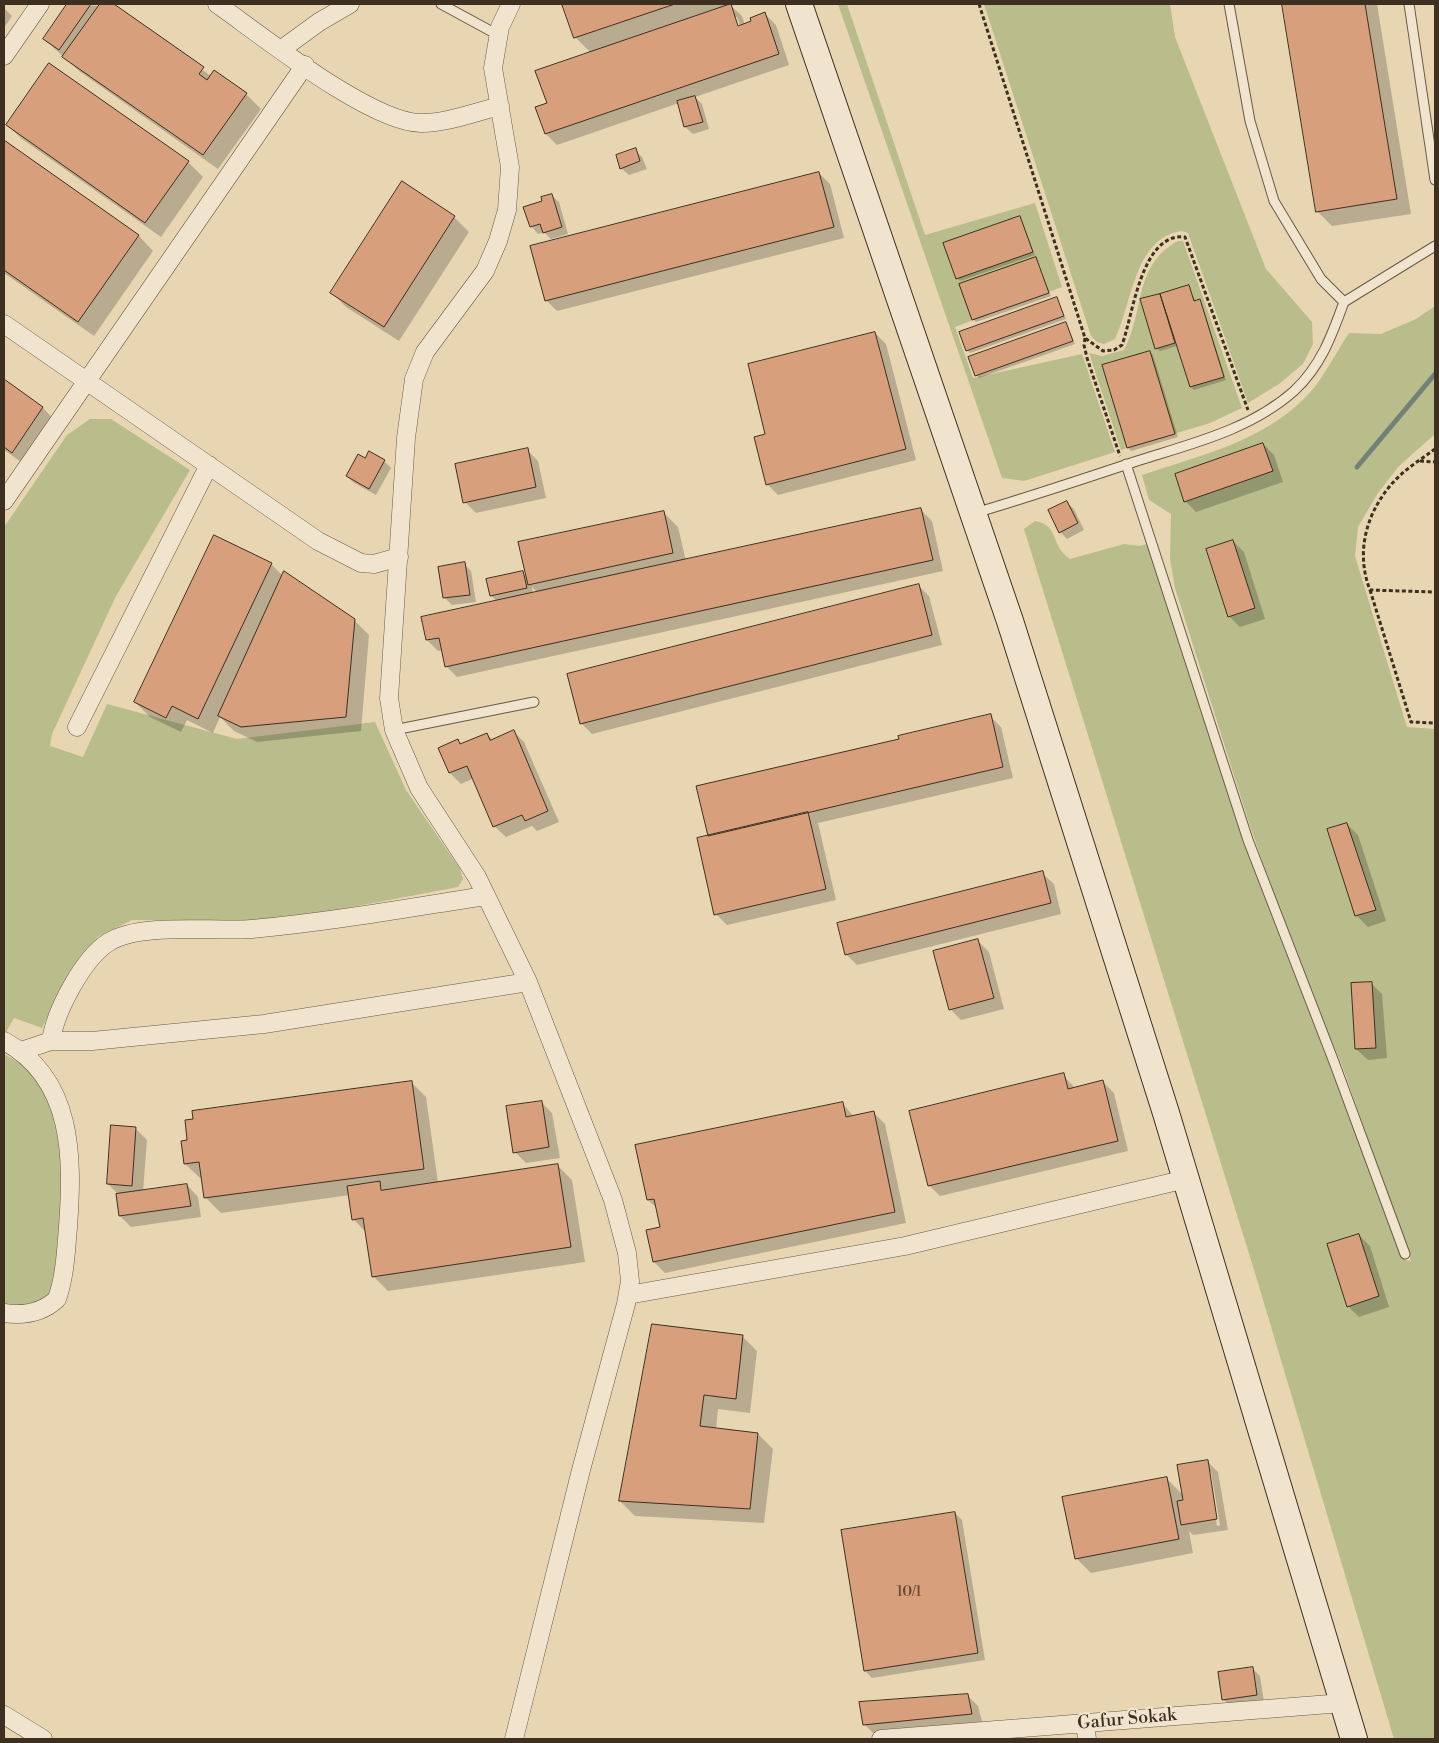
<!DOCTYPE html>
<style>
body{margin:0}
#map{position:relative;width:1439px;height:1743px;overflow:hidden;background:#e8d6b3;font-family:"Libre Bodoni",serif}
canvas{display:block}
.frame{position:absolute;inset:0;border:5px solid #3d3020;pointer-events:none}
</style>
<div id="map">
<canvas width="1439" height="1743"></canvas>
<div class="frame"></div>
</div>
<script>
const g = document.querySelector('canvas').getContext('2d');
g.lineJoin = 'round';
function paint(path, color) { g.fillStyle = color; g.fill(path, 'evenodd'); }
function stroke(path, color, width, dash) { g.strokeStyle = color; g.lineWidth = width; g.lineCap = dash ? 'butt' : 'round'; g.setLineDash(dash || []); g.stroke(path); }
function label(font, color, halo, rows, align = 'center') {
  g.font = font + ' "Libre Bodoni",serif'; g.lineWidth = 4.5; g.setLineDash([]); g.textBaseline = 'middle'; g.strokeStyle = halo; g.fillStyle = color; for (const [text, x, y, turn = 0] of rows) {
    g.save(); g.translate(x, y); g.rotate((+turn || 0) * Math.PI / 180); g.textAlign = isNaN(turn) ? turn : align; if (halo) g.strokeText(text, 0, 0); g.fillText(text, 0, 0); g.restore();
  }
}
paint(new Path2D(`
 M838,4H847L925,235L1035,203L1062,287L955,327L973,378L1082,354L1115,452L1024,481L1002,478Z
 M984,4H1170L1175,37L1266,269L1312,322L1313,344L1303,364L1279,384L1248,403L1188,233L1182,231C1134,237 1132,305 1115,339L1104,344L1097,342L1091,336Z
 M1178,241H1183L1242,408L1210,423L1121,450L1089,353L1102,356L1124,350C1145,312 1133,265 1178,241Z
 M1435,306V434L1399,466L1378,493L1358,527L1355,556L1407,727L1435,729V1739H1394L1255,1273L1024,529L1035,521C1060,525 1050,546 1070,559L1124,544L1139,546L1147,544L1242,838L1405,1260L1411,1261L1342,1065L1300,969L1249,823L1175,588L1170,559L1171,514L1149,500L1142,475C1204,454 1270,440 1314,388C1327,371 1337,351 1349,333L1381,334L1416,319Z
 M90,419H111L190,470L116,596L52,734L50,746L83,757L107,704L237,739L375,722L406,790L460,869L463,879L458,887L278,921L132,920L98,937L60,991L42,1028L14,1018L6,1032L4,1031V527L67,435Z
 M4,1054L23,1065L44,1091L59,1127L66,1177L61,1274L45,1304L4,1310Z`), '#b8bd8b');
paint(new Path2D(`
 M69,4L100,6L112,4L211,76L246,94L261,109L218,169L79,71L44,39Z
 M563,4H733L730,5L742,16L745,25L765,14L776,25L789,65L695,97L702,104L709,129L693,134L685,127L679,103L557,145L546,134L537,108L548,104L591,53L575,37ZM734,17H737L742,31L739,32Z
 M1284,4H1377L1411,214L1332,226L1317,211Z
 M4,8L12,16L4,28Z
 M7,125L188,162L203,177L161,237L22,139Z
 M4,141L139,236L153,251L94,336L4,273Z
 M635,150L642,157L647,169L629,175L621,168Z
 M819,173L830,184L844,238L557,311L546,300Z
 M402,183L454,217L469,232L399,341L346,307L332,293Z
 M551,195L559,202L568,234L551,239L544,232L538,234L531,226L543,202Z
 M1020,218L1035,255L960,281L957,278Z
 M1035,258L1051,296L976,322L973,319Z
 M1189,287L1196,302L1199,301L1202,304L1226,380L1194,390L1191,387L1177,346L1160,351L1156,348L1142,300Z
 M1057,299L1066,319L970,353L967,350Z
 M1066,324L1075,344L979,378L976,375Z
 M875,333L886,344L916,460L778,495L767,484V435Z
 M1150,352L1153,355L1178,437L1131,451L1128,448Z
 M4,380L43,408L57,423L27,466L4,450Z
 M1263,444L1274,455L1283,482L1196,512L1185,501Z
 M527,450L538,461L546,498L476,513L465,502Z
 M366,460L384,461L391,468L376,495L354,483L347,476Z
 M1066,502L1074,509L1084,530L1067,539L1060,532Z
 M921,510L932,521L943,571L457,677L446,666L443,650L438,651L427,640L498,602L491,596L523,573L527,577L663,512L678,527L686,561ZM532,587L538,593L533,594Z
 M1233,541L1244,552L1265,619L1240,627L1229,616Z
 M271,564L283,576L354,620L369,635L361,731L257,742L234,731L220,717L213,733L187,720L181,732L150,717L135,702Z
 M464,564L471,571L476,602L452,605L445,598L440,568Z
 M918,585L929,596L942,645L592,734L581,723Z
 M990,716L1001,727L1013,778L818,823L836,900L727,925L716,914L710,836L900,740Z
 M513,731L524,742L559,822L537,831L532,826L506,837L494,826L474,778L461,784L450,773L458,741L462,745L487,734L493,740Z
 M1347,824L1358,835L1386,921L1368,927L1357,916L1328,830Z
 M1042,873L1054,884L1061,914L857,965L846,954Z
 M978,941L989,952L1004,1009L961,1020L950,1009Z
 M1371,983L1382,994L1387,1058L1368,1060L1356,1049Z
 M1063,1075L1075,1088L1103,1082L1114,1093L1128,1151L940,1196L929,1185Z
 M411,1082L426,1097L438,1183L557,1165L572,1180L585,1262L388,1291L373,1276L366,1232L353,1219L350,1195L221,1213L206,1198L203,1178H200L185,1164Z
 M541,1102L552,1113L560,1158L526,1163L515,1152Z
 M843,1104L854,1117L874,1113L885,1124L906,1223L665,1273L654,1262L662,1228L658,1209L648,1200Z
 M136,1129L147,1140L143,1192L187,1185L198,1197L201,1217L131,1227L120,1216L119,1195L108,1184Z
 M1359,1235L1370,1246L1389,1307L1359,1317L1348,1306Z
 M742,1336L757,1351L750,1413L718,1409L716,1429L758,1434L773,1449L764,1523L635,1516L620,1501Z
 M1207,1461L1218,1472L1228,1530L1193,1535L1189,1531L1193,1553L1091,1573L1076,1558L1166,1478L1183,1495ZM1208,1472H1211L1220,1525L1217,1526Z
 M955,1513L962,1520L985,1660L872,1678L865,1671Z
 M1253,1669L1260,1676L1264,1702L1230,1706L1223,1699Z
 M967,1695L978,1706L983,1725L875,1735L864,1724Z`), '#0003');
stroke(new Path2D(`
 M1357,467L1435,374`), '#738276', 5);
const building = new Path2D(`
 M67,4H91L59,50L43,39Z
 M100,4H114L204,67L199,74L207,80L214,70L247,93L203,155L62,57Z
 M562,4H675L574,38Z
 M731,4L738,26L751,21L750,18L765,12L779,54L545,134L535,107L547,103L535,71Z
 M1282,4H1365L1397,199L1316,212Z
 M49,63L189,161L145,223L6,125Z
 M695,96L703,122L684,127L677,101Z
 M4,140L139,235L78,322L4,270Z
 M636,148L640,161L620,169L616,155Z
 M819,172L834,227L545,301L530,246Z
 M402,181L455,216L384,327L330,293Z
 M552,194L562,227L543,233L540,224L530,227L523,207L542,201L541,197Z
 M1020,216L1033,252L956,279L943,243Z
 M1036,257L1049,293L972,320L959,284Z
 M1189,285L1194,301L1200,299L1224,377L1190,387L1160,294Z
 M1160,294L1175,343L1155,349L1140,299Z
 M1057,297L1064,316L966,351L959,332Z
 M1066,322L1073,341L975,376L968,357Z
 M875,332L906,449L766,485L754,437L765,434L748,364Z
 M1150,351L1175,434L1127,448L1102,365Z
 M4,379L43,407L12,453L4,447Z
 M1263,443L1273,471L1184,502L1175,474Z
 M528,448L536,487L463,503L455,464Z
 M369,451L385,460L369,489L346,476L358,454L365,458Z
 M1067,501L1078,523L1059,533L1048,510Z
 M921,508L933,560L445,667L439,638L426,640L421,617Z
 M664,511L673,553L528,585L518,542Z
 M214,535L272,563L198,719L172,706L166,718L134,702Z
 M1233,540L1255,608L1228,617L1206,549Z
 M465,562L470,595L443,598L438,567Z
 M284,571L355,619L346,717L241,727L218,716Z
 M523,571L527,588L490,596L486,579Z
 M919,584L932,635L580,724L567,674Z
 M991,714L1003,767L708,836L696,786L899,739L898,736Z
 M514,730L548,811L525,821L522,815L493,827L467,766L449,773L438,748L458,739L460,744L487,733L490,740Z
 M808,812L826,889L714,915L697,838Z
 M1347,823L1376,910L1355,916L1327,829Z
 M1043,871L1051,903L845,955L837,923Z
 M978,939L994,998L949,1010L933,951Z
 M1372,982L1376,1048L1355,1049L1351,983Z
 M1064,1073L1068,1089L1103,1080L1118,1141L928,1186L909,1111Z
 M412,1081L424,1169L204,1198L199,1162L184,1164L181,1141L187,1140L185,1120L193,1119L192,1111Z
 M542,1101L549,1147L513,1153L506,1106Z
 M843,1102L846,1117L874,1111L895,1212L653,1262L646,1230L660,1227L654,1199L647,1200L635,1145Z
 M111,1125L136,1127L132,1186L107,1184Z
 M558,1164L571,1247L372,1277L363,1218L352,1220L347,1186L380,1181L381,1190Z
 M187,1184L191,1206L119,1216L116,1194Z
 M1359,1234L1379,1296L1347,1307L1327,1244Z
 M652,1324L743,1335L736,1399L704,1395L700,1426L758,1433L750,1509L619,1501Z
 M1208,1460L1217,1519L1181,1525L1177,1501L1183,1500L1177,1465Z
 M1167,1477L1179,1539L1075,1559L1062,1497Z
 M955,1512L978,1653L864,1671L841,1530Z
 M1253,1667L1257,1695L1222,1700L1218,1672Z
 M968,1694L972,1714L863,1725L859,1702Z`);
paint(building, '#d89f7c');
stroke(building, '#3d3020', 1);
const service = new Path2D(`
 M441,4L498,35
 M1229,4L1250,121L1274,201L1321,279L1344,302L1435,246
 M1409,4L1435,180
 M1126,464L1248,840L1334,1062L1405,1254
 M975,513C1026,498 1077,481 1128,464C1185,445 1248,432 1294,391C1321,366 1332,335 1344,302
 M394,730L534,702`);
const minor = new Path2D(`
 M217,4C261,35 372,124 422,123C448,123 475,112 500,106
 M511,4L500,27L493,68L510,167L507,210L498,241L485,271L425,352L414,379L406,438L389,698L394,730L419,788L477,877L528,982L613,1200L627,1253L630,1281L626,1304L581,1470L514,1739
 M282,49L319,22L350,4
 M4,56L40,4
 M4,324L318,541L361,563L374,564L399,557
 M4,501L305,65
 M77,727L209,465
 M4,1041C74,1079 73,1158 68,1227C66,1251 65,1276 57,1299C42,1313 24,1316 4,1313
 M51,1041C55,1012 83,958 109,942C140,922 214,932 252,929C330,922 408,908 485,896
 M21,1051L51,1041H92L264,1024L528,982
 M628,1295L905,1246L1186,1179
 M4,1715L43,1739
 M1085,1723L1087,1739
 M881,1739L1343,1703`);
const secondary = new Path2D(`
 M799,4L1010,621L1166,1113L1354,1739`);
stroke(service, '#685a45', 11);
stroke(minor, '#685a45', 19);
stroke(secondary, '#3d3020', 28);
stroke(new Path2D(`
 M979,4L1085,338L1103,351L1114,350L1122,345C1133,316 1141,232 1185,237L1248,410
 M1085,338L1084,345L1087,358L1120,456
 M1435,449C1420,460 1402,471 1390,486C1365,516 1356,554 1370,590L1435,592
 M1420,461L1435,462
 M1370,590L1411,722L1435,723`), '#3d3020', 3, [4, 2.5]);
stroke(service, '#f0e4ce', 9);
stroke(minor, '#f0e4ce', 18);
stroke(secondary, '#f0e4ce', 26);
label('15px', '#644c37', null, [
 ["10/1",909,1592]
]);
label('18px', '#3d3020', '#f0e4ce', [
 ["Gafur Sokak",1127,1720,-5]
]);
</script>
